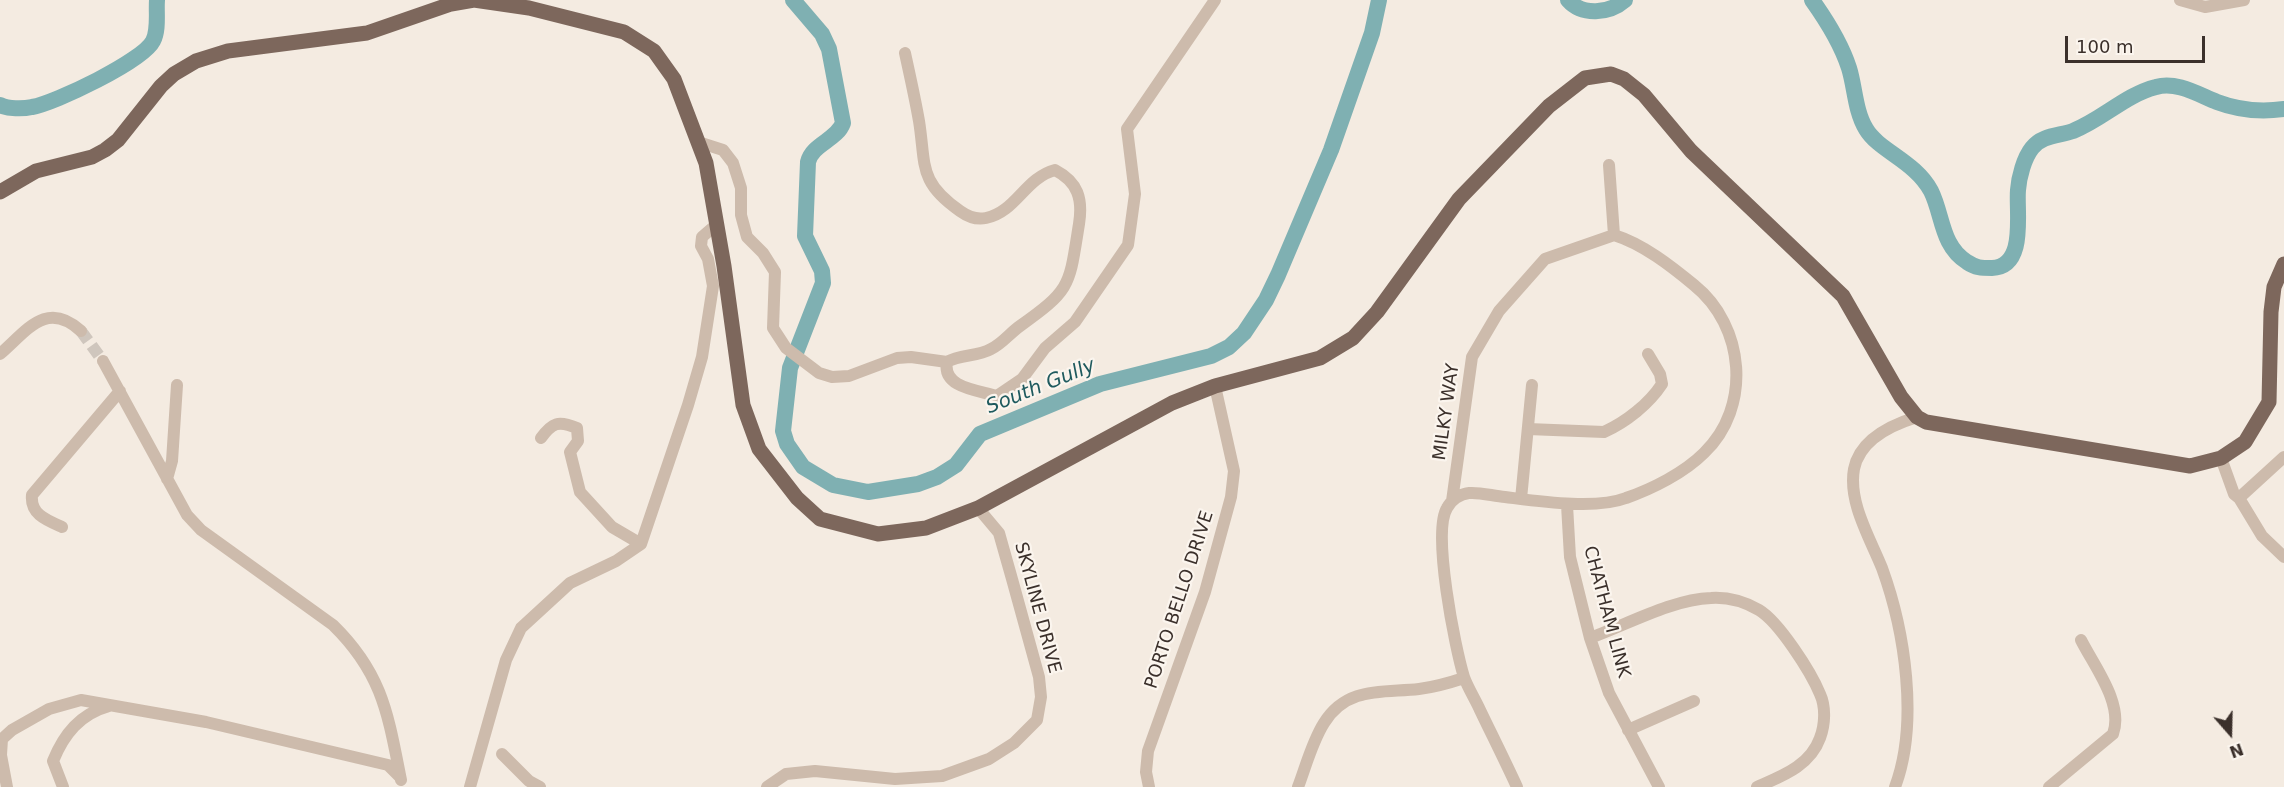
<!DOCTYPE html>
<style>
body{margin:0}
#map{position:relative;width:2284px;height:787px;overflow:hidden;background:#f4ebe1;font-family:"DejaVu Sans",sans-serif}
canvas{display:block}
.north{position:absolute;left:2200px;top:703px;width:60px;height:60px;-webkit-text-stroke:4px #fbf5ee;paint-order:stroke;rotate:160deg;font-size:16px;font-weight:700;line-height:24px;text-align:center;color:#3b302b}
.north::after{content:'';display:block;margin:auto;width:21px;height:27px;background:#3b302b;clip-path:polygon(50% 0,100% 100%,50% 72%,0 100%)}
.scale{position:absolute;left:2065px;top:36px;width:140px;height:27px;box-sizing:border-box;border:3px solid #3b302b;border-top:0;padding-left:8px;font-size:18px;line-height:21px;white-space:nowrap;color:#3b302b;-webkit-text-stroke:4px #fbf5ee;paint-order:stroke}
</style>
<div id="map">
<canvas width="2284" height="787"></canvas>
<div class="north">N</div>
<div class="scale">100 m</div>
</div>
<script>
const g = document.querySelector('canvas').getContext('2d');
g.lineJoin = 'round';
function stroke(path, color, width, dash) { g.strokeStyle = color; g.lineWidth = width; g.lineCap = dash ? 'butt' : 'round'; g.setLineDash(dash || []); g.stroke(path); }
function label(font, color, halo, rows, align = 'center') {
  g.font = font + ' "DejaVu Sans",sans-serif'; g.lineWidth = 4.5; g.setLineDash([]); g.textBaseline = 'middle'; g.strokeStyle = halo; g.fillStyle = color; for (const [text, x, y, turn = 0] of rows) {
    g.save(); g.translate(x, y); g.rotate((+turn || 0) * Math.PI / 180); g.textAlign = isNaN(turn) ? turn : align; if (halo) g.strokeText(text, 0, 0); g.fillText(text, 0, 0); g.restore();
  }
}
stroke(new Path2D(`
 M793,0L822,34L829,49L843,123C837,140 812,144 808,162L805,236L822,271L823,283L790,368L783,431L787,444L803,467L833,485L868,492L918,484L937,477L956,465L980,434L1100,384L1211,356L1229,347L1244,333L1266,300L1278,275L1331,150L1372,33L1379,0
 M1568,0C1582,16 1609,14 1625,0
 M1812,0C1827,21 1841,43 1849,68C1855,87 1855,111 1866,129C1879,151 1915,161 1931,191C1943,215 1941,246 1967,262C1976,268 1981,268 1992,268C2027,267 2016,212 2018,190C2019,177 2024,158 2032,148C2042,135 2059,136 2073,131C2103,119 2125,95 2156,87C2177,81 2199,95 2217,102C2238,110 2262,112 2284,109
 M0,105C8,109 23,109 32,107C55,103 143,61 153,41C159,30 156,12 157,0`), '#7fb0b2', 16);
stroke(new Path2D(`
 M81,331L103,361`), '#cfc6bd', 12, [12, 6]);
stroke(new Path2D(`
 M2180,0L2205,7L2244,0
 M905,53C910,76 915,98 919,121C926,165 918,182 960,211C967,216 977,220 986,218C1016,212 1025,178 1055,170C1078,182 1083,199 1079,224C1069,286 1072,289 1020,326C1010,333 1002,344 991,349C977,357 960,354 947,362C942,388 978,390 997,396L1022,379L1045,348L1075,322L1128,245L1135,194L1127,129L1215,0
 M698,142L723,150L733,163L741,188V215L747,237L763,253L775,272L773,328L786,348L819,373L832,377L849,376L897,358L911,357L947,362
 M1609,165L1614,235
 M0,354C26,332 46,299 81,331
 M103,361L187,515L201,530L333,625C383,674 388,715 401,780
 M1528,429L1604,432C1626,422 1649,404 1662,384L1660,374L1648,354
 M541,438C552,423 558,420 577,428L578,441L570,452L580,492L612,527L641,544
 M2221,458L2234,494L2239,498L2284,457
 M167,479L172,461L177,385
 M2239,498L2262,536L2284,557
 M1521,499L1532,385
 M1452,501L1472,357L1499,311L1545,259L1614,235C1643,244 1671,266 1694,285C1745,326 1752,407 1704,453C1684,473 1652,489 1626,498C1595,510 1537,501 1505,497C1493,496 1480,492 1469,493C1460,494 1451,500 1447,508C1432,532 1455,648 1464,677C1468,688 1475,699 1480,710C1492,735 1505,761 1517,787
 M1567,505L1570,557L1590,638L1609,693L1659,787
 M62,527C46,520 30,514 32,495L120,391
 M1590,638C1626,625 1673,599 1711,598C1727,597 1745,602 1759,610C1779,622 1811,672 1820,694C1826,707 1825,725 1820,738C1810,766 1782,776 1757,787
 M1628,730L1694,701
 M502,754L529,781L540,787
 M7,787L1,755L2,739L12,730L49,709L81,700L206,722L388,765L400,777
 M63,787L53,761C64,734 80,714 109,706
 M470,787L506,660L521,628L570,583L616,561L641,544L688,405L702,357L713,286L708,259L701,246L702,237L717,224
 M767,787L786,774L815,771L895,779L942,776L989,759L1014,743L1037,720L1041,697L1039,677L1012,579L999,533L978,508
 M1149,787L1146,772L1148,751L1205,592L1231,497L1234,471L1215,386
 M1298,787C1306,766 1312,742 1324,723C1347,686 1383,693 1419,689C1435,687 1449,683 1464,678
 M1895,787C1919,723 1905,631 1882,568C1870,538 1848,502 1854,469C1860,439 1891,425 1917,417
 M2049,787L2113,734C2124,704 2094,666 2081,640`), '#cdbbac', 12);
stroke(new Path2D(`
 M0,192L36,171L92,157L105,150L118,140L161,86L174,74L196,61L228,51L367,33L451,4L474,0L529,8L624,32L654,51L674,79L706,163L724,266L743,405L759,449L797,498L820,519L878,534L926,528L978,508L1172,403L1215,386L1320,358L1353,338L1377,312L1459,199L1549,106L1585,78L1611,74L1624,79L1644,95L1691,151L1843,296L1901,397L1917,417L1926,422L2190,466L2221,458L2245,442L2269,402L2271,312L2274,287L2284,264`), '#7d675c', 15);
label('18px', '#3b302b', '#fbf5ee', [
 ["MILKY WAY",1447,412,-82],
 ["PORTO BELLO DRIVE",1180,600,-72],
 ["SKYLINE DRIVE",1037,608,75],
 ["CHATHAM LINK",1606,612,75]
]);
label('italic 20px', '#1f5a5e', '#fbf5ee', [
 ["South Gully",1041,387,-22]
]);
</script>
